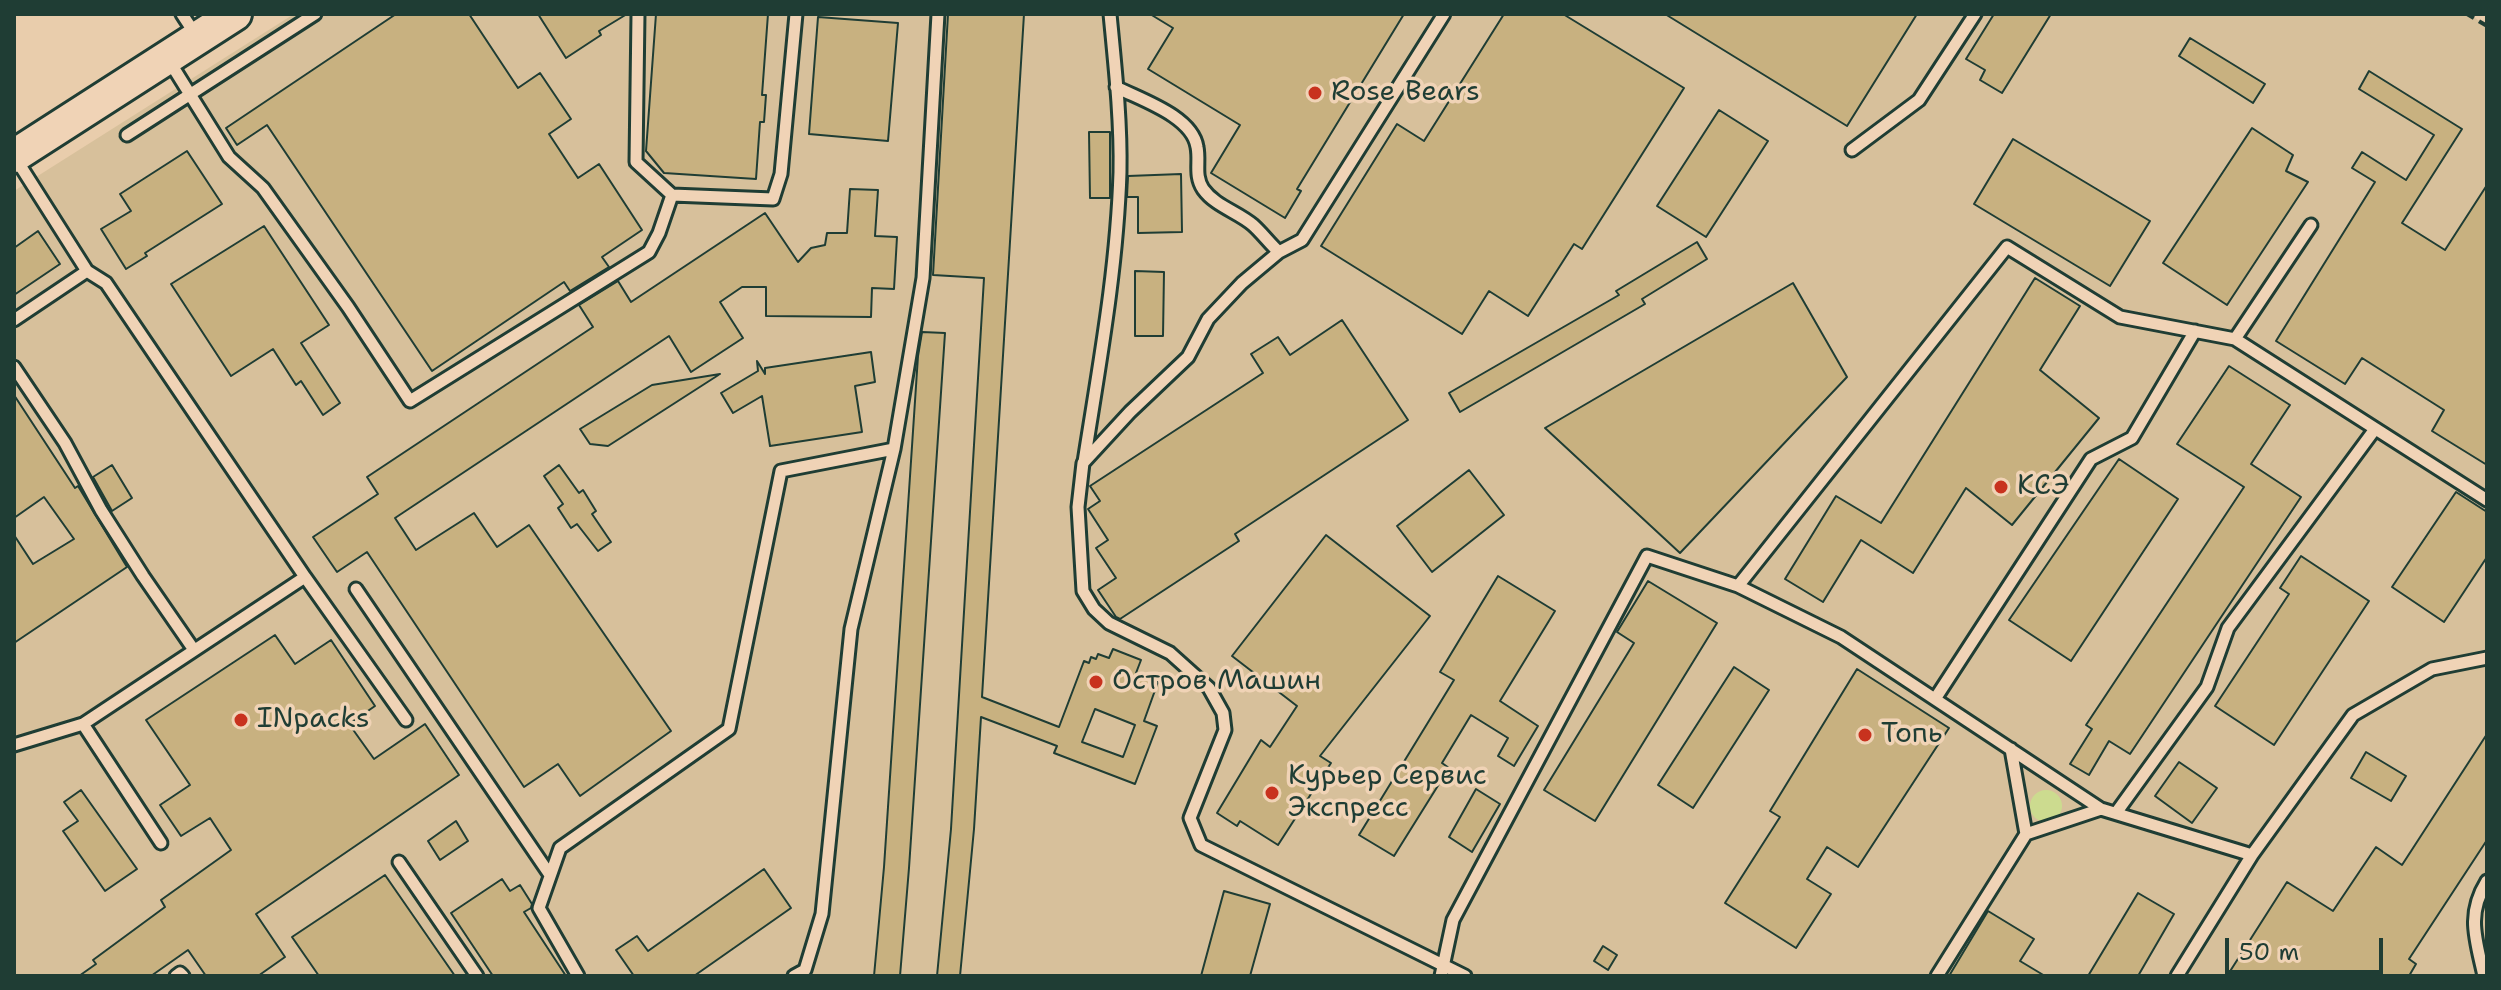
<!DOCTYPE html>
<meta charset="utf-8">
<style>
body{margin:0}
#map{position:relative;width:2501px;height:990px;overflow:hidden;background:#e9cdac;font-family:"Shantell Sans",sans-serif}
canvas{display:block}
.frame{position:absolute;inset:0;border:16px solid #1f3d34;pointer-events:none}
.scale{position:absolute;left:2225px;top:938px;width:158px;height:36px;box-sizing:border-box;border:4px solid #1f3d34;border-top:0;padding-left:10px;font-size:24px;line-height:28px;white-space:nowrap;color:#1f3d34;-webkit-text-stroke:6px #f0d3b6;paint-order:stroke}
</style>
<div id="map">
<canvas width="2501" height="990"></canvas>
<div class="frame"></div>
<div class="scale">50 m</div>
</div>
<script>
const g = document.querySelector('canvas').getContext('2d');
g.lineJoin = 'round';
function paint(path, color) { g.fillStyle = color; g.fill(path, 'evenodd'); }
function stroke(path, color, width, dash) { g.strokeStyle = color; g.lineWidth = width; g.lineCap = dash ? 'butt' : 'round'; g.setLineDash(dash || []); g.stroke(path); }
function label(font, color, halo, rows, align = 'center') {
  g.font = font + ' "Shantell Sans",sans-serif'; g.lineWidth = 7; g.setLineDash([]); g.textBaseline = 'middle'; g.strokeStyle = halo; g.fillStyle = color; for (const [text, x, y, turn = 0] of rows) {
    g.save(); g.translate(x, y); g.rotate((+turn || 0) * Math.PI / 180); g.textAlign = isNaN(turn) ? turn : align; if (halo) g.strokeText(text, 0, 0); g.fillText(text, 0, 0); g.restore();
  }
}
paint(new Path2D(`
 M294,14H2469L2487,26V976H14V191Z`), '#d7c09b');
paint(new Path2D(`
 M2030 806a16 16 0 1 1 32 0a16 16 0 1 1-32 0Z`), '#ccdb8f');
const building = new Path2D(`
 M396,14H469L518,88L540,73L571,119L549,134L578,178L599,164L642,230L602,257L609,267L570,291L564,282L432,371L267,125L237,145L226,128Z
 M538,14H627L599,31L601,35L566,58Z
 M656,14H768L762,95H766L764,122H760L756,179L664,173L646,151Z
 M948,14H1024L982,697L1059,727L1084,661L1089,663L1091,657L1096,659L1098,654L1109,658L1113,649L1141,660L1136,673L1158,682L1144,721L1157,726L1135,784L1054,753L1057,746L981,717L974,829L960,976H937L951,829L984,278L933,275ZM1095,709L1135,725L1123,757L1082,742Z
 M1150,14H1404L1297,189L1301,191L1285,218L1211,173L1240,125L1148,69L1173,28Z
 M1504,14H1563L1684,88L1582,249L1574,244L1528,316L1489,291L1462,334L1321,246L1397,124L1424,141Z
 M1665,14H1917L1847,126Z
 M1994,14H2051L2002,93L1980,80L1985,70L1966,59Z
 M818,17L898,23L888,141L809,134Z
 M2190,38L2265,84L2253,103L2179,56Z
 M2369,71L2462,129L2402,223L2445,250L2487,185V465L2432,431L2444,410L2362,358L2345,384L2276,341L2375,182L2352,168L2362,152L2406,180L2434,135L2359,89Z
 M1719,110L1768,141L1706,237L1657,206Z
 M2252,128L2293,155L2286,171L2308,182L2227,305L2163,263Z
 M1089,132H1110V198H1090Z
 M2013,139L2150,221L2110,286L1974,204Z
 M187,151L222,204L145,253L147,256L126,269L101,229L131,211L120,194Z
 M1181,174L1182,232L1138,233V197H1127L1128,176Z
 M850,189L878,190L875,236L897,237L894,289L872,288L871,317L766,316V287H742L720,302L743,338L691,372L669,336L395,518L416,550L474,513L497,547L529,525L671,731L580,796L558,764L524,787L367,552L337,572L313,537L378,494L367,477L593,327L579,305L618,281L631,302L765,213L798,262L811,248L825,245L827,233H847Z
 M264,226L329,325L301,343L340,403L323,415L301,381L296,385L273,349L231,376L171,284Z
 M38,231L60,264L14,295V248Z
 M1697,242L1707,259L1642,299L1645,304L1460,412L1449,393L1619,295L1616,291Z
 M1135,271L1164,272L1163,336H1135Z
 M2035,278L2080,306L2040,370L2099,418L2012,525L1966,488L1913,573L1861,540L1823,602L1785,579L1836,496L1881,523Z
 M1793,283L1847,377L1680,553L1545,428Z
 M1342,320L1408,420L1235,534L1239,541L1120,619L1116,617L1098,590L1116,578L1096,548L1108,540L1088,509L1100,501L1090,486L1263,373L1251,354L1278,337L1290,355Z
 M922,332L945,333L909,868L900,976H874L884,867L918,356Z
 M871,352L875,382L855,386L862,432L770,446L762,396L733,413L721,393L758,371L757,361L765,374V368Z
 M2229,366L2290,405L2251,464L2301,497L2130,754L2109,741L2089,775L2070,764L2092,729L2086,725L2244,487L2177,444Z
 M720,374L608,446L590,444L580,429L652,385Z
 M14,395L75,488L78,486L127,567L14,643V535L33,564L74,539L44,497L14,518Z
 M2119,459L2178,499L2071,661L2009,620Z
 M112,465L132,498L112,511L93,477Z
 M559,465L579,493L583,490L596,511L592,514L611,542L598,551L577,524L571,528L558,508L563,504L544,476Z
 M1469,470L1504,515L1432,572L1397,526Z
 M2456,492L2487,512V557L2444,622L2392,587Z
 M1326,535L1430,616L1320,756L1331,763L1278,845L1240,821L1237,826L1217,813L1261,740L1270,747L1297,706L1232,656Z
 M2301,556L2369,601L2274,745L2215,706L2289,594L2280,588Z
 M1498,576L1555,611L1500,701L1538,726L1514,766L1498,756L1508,738L1471,715L1442,763L1449,768L1394,856L1359,835L1454,680L1440,672Z
 M1648,581L1717,623L1595,821L1544,790L1634,643L1617,632Z
 M275,635L295,664L331,640L375,706L349,724L374,759L425,724L459,775L256,914L285,957L258,976H206L188,950L151,976H79L96,964L93,960L165,907L161,900L231,850L210,818L181,836L160,805L190,785L146,720Z
 M1734,667L1769,690L1693,808L1658,785Z
 M1857,669L1949,728L1858,867L1827,847L1807,879L1831,894L1796,948L1725,903L1780,817L1770,811Z
 M2487,734V840L2409,959L2416,964L2409,976H2227L2287,882L2333,911L2376,847L2402,865Z
 M2366,752L2406,776L2391,801L2351,778Z
 M2179,762L2217,788L2192,823L2155,796Z
 M1476,789L1500,804L1472,852L1449,837Z
 M81,790L137,869L105,891L63,831L78,821L64,802Z
 M456,821L468,841L440,860L428,841Z
 M764,869L791,908L694,976H634L616,950L637,936L648,951Z
 M385,875L455,976H319L292,937Z
 M502,879L510,891L520,885L532,904L531,908L524,912L566,976H493L451,913Z
 M1224,891L1270,904L1250,976H1201Z
 M2138,893L2174,914L2138,976H2088Z
 M1988,911L2034,939L2020,961L2045,976H1949Z
 M1603,946L1617,955L1608,970L1594,961Z`);
paint(building, '#c8b180');
stroke(building, '#1f3d34', 2);
const lane = new Path2D(`
 M182,14L197,37
 M638,14L636,162L672,195L773,199L781,174L796,14
 M1444,14L1302,240L1279,252L1242,283L1208,319L1188,357L1130,412L1083,463L1078,507L1083,591L1094,609L1109,623L1170,653L1209,688L1223,713L1225,730L1190,818L1201,845L1465,976
 M168,59L229,157L263,188L348,307L410,401L649,252L659,233L672,195
 M1116,87C1141,100 1192,116 1197,147C1200,162 1194,175 1203,189C1215,206 1238,212 1253,225C1262,233 1270,244 1279,252
 M127,135L315,14
 M1852,150L1919,100L1975,14
 M87,271L106,283L305,577
 M14,320L87,271L16,159
 M2235,339L2487,500
 M14,367L65,443L101,510L143,576L194,650
 M1084,462C1099,366 1117,270 1120,172C1121,120 1115,66 1110,14
 M356,589L550,875
 M1935,699L2091,459L2132,438L2195,331
 M14,745L83,724
 M2011,749L2026,834
 M2116,813L2207,687L2228,628L2375,429
 M161,843L83,724L305,577L406,720
 M2252,855L2101,809L1841,637L1738,586L2007,247L2120,317L2235,339L2311,225
 M399,862L477,976
 M176,976L180,973L183,976
 M578,976L539,908L560,848L729,729L781,471L894,449
 M794,976L805,970L822,914L851,629L894,449L923,278L938,14
 M1441,976L1453,920L1647,556L1738,586
 M1937,976L2026,834L2101,809
 M2177,976L2252,855L2353,715L2432,669L2487,658
 M2484,976C2476,939 2466,915 2487,881`);
const secondary = new Path2D(`
 M14,156L235,14`);
stroke(lane, '#1f3d34', 17);
stroke(secondary, '#1f3d34', 38);
stroke(new Path2D(`
 M2467,14L2487,26`), '#1f3d34', 4, [8, 6]);
stroke(lane, '#f0d3b6', 11);
stroke(secondary, '#f0d3b6', 32);
for (const [x, y, r, color] of [
 [1315,93,8,"#c8321e"],
 [2001,487,8,"#c8321e"],
 [1096,682,8,"#c8321e"],
 [241,720,8,"#c8321e"],
 [1865,735,8,"#c8321e"],
 [1272,793,8,"#c8321e"]
]) { const dot = new Path2D(); dot.arc(x, y, r, 0, 2 * Math.PI); g.fillStyle = color; g.fill(dot); stroke(dot, '#f0d3b6', 3); }
label('28px', '#1f3d34', '#f0d3b6', [
 ["Rose Bears",1331,93],
 ["КСЭ",2017,487],
 ["Остров Машин",1112,682],
 ["INpacks",257,720],
 ["Топь",1881,735],
 ["Курьер Сервис",1288,777],
 ["Экспресс",1288,809]
], 'left');
</script>
